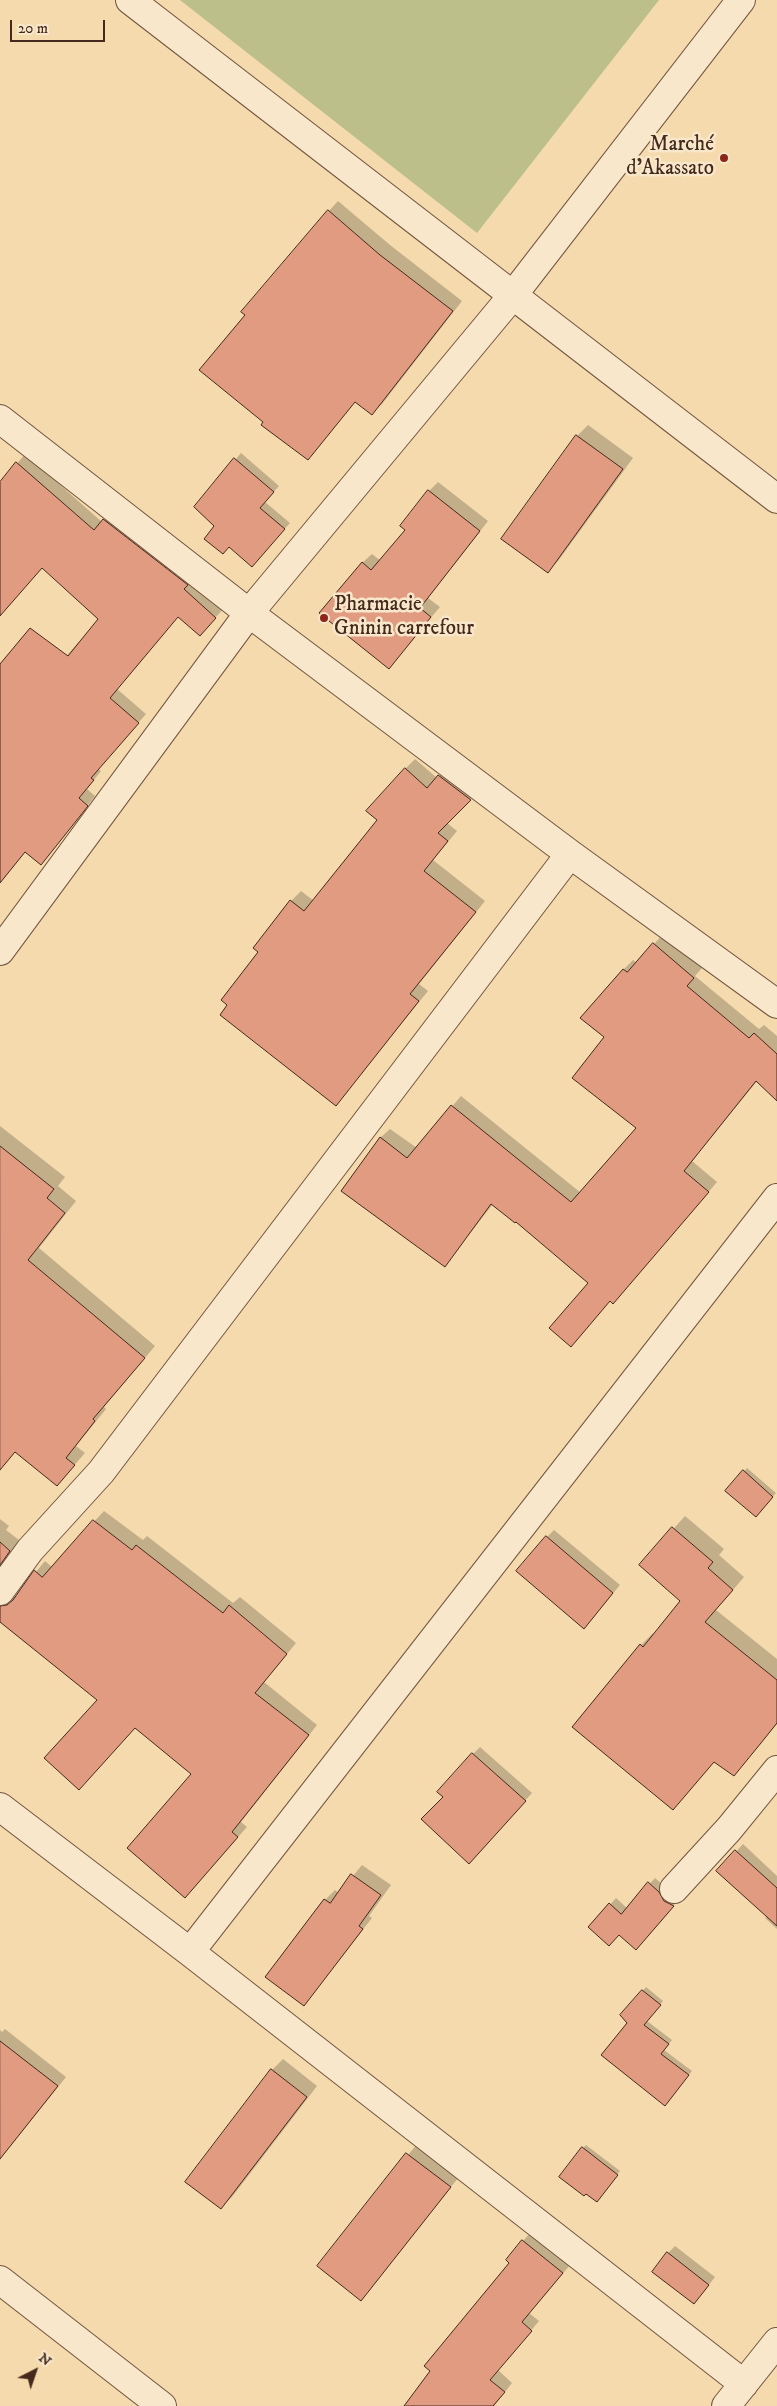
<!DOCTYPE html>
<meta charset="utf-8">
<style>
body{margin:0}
#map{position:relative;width:777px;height:2406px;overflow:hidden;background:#f4daad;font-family:"IM FELL DW Pica",serif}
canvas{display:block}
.north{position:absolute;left:10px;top:2346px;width:50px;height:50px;-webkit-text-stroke:4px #f8e7ca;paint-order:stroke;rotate:41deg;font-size:14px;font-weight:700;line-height:20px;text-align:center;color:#46291d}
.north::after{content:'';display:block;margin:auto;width:18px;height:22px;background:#46291d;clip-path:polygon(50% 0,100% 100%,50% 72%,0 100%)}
.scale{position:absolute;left:10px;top:20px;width:95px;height:22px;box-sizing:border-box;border:2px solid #46291d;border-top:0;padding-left:6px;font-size:15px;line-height:18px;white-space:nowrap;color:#46291d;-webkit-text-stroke:4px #f8e7ca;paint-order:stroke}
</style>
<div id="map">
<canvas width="777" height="2406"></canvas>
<div class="north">N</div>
<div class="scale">20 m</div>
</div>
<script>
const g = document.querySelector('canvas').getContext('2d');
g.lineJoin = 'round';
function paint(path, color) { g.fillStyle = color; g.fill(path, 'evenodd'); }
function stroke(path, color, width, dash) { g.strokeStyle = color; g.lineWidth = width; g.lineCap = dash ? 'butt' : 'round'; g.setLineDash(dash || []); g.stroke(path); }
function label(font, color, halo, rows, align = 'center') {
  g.font = font + ' "IM FELL DW Pica",serif'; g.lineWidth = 5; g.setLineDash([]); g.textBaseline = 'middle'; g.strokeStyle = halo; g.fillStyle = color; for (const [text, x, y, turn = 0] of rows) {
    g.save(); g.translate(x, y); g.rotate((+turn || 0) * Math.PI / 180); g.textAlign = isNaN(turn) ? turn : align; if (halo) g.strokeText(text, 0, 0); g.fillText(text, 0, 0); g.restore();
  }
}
paint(new Path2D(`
 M180,0H659L477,233Z`), '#bcbf89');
paint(new Path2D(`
 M338,201L390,245L462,301L382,404L372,413L356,401L308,459L265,422L329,211Z
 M588,425L633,458L558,561L547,572L577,436Z
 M241,453L279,486L265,502L290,523L257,560L230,546L216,526L195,507Z
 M25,454L102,522L112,512L224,608L208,626L178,616L117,689L146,714L98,769L101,771L87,789L95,796L49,855L26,851L0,883V731L100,618L42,567L0,583V484Z
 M438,482L488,521L428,598L440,607L389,667L362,563L372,554L381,561L407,530L429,491Z
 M415,759L437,778L449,766L480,789L447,823L457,831L433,860L485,901L419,984L428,991L336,1104L260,952L291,901L301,891L314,901L378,820L405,769Z
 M663,934L702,968L695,976L759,1029L764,1025L777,1036V1099L757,1081L692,1161L717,1182L622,1293L610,1300L571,1345L589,1282L516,1220L493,1204L445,1265L380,1138L390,1129L417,1148L461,1096L581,1193L638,1128L605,1036L582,1018L624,969L633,960L637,963Z
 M0,1126L65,1177L58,1186L76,1201L39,1248L155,1346L104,1407L106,1409L76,1446L85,1453L57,1485L16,1451L5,1462L0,1458Z
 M747,1468L776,1493L759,1512L744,1471Z
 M104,1511L143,1540L147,1536L233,1603L240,1597L296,1643L264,1682L317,1725L241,1822L247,1827L194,1887L193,1774L0,1621V1593L9,1597L16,1596L45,1561L52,1567Z
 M685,1516L724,1549L719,1555L744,1577L716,1610L777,1659V1724L734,1774L715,1761L673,1808L574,1727L641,1645L653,1633L655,1634L682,1600L641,1565Z
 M0,1519L9,1526L6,1530L19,1540L0,1569Z
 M554,1530L620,1585L591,1620L547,1537Z
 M480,1747L532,1793L476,1855L444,1797L473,1754Z
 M743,1844L777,1876V1929L765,1918L768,1916L718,1871Z
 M362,1865L391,1885L369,1916L372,1918L304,2004L325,1900L335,1890L339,1893Z
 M655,1878L679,1899L642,1942L619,1933L590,1927L616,1898L627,1908Z
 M646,1987L663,2001L647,2021L672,2040L664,2050L692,2071L668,2101L629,2022L622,2015Z
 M5,2029L66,2077L0,2159V2030L2,2032Z
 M283,2059L317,2086L232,2197L221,2207L272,2070Z
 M417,2144L459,2177L361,2299L319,2266Z
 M586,2145L620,2171L600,2197L583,2148Z
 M531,2232L571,2264L529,2313L539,2321L498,2370L512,2383L494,2406H405L511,2262L523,2241Z
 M675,2246L715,2277L701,2295L668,2253Z`), '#0003');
const building = new Path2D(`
 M328,210L380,255L453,311L372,415L355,402L308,460L261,425L263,422L199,370L245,315L241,312Z
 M576,435L623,469L548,573L501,539Z
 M234,458L274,492L260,508L285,529L252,567L229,547L223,554L204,539L214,526L194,507Z
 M16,462L94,530L103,519L188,585L184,589L216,618L200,636L178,617L110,698L139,723L91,778L94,780L79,798L88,806L41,865L25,852L0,883V664L30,628L68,656L98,619L42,568L0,616V482Z
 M428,490L480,531L420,608L431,617L389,669L319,613L362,562L371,570L405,530L400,526Z
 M405,768L427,788L438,775L471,800L438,833L448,841L424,871L476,912L410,994L419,1001L336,1106L220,1015L227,1005L221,1000L258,952L253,948L290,900L304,911L377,820L366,811Z
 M653,943L694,978L687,986L749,1038L754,1033L777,1054V1101L756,1081L684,1171L709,1192L613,1304L610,1301L571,1347L549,1328L588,1283L516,1222L515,1223L491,1204L445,1267L341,1191L380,1137L407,1158L451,1105L571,1202L636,1128L572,1078L604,1037L580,1018L623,969L627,972Z
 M0,1146L54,1189L47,1198L65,1213L28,1260L145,1358L93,1419L95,1421L66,1458L75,1465L57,1486L15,1452L0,1470Z
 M743,1470L773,1497L756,1517L725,1491Z
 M93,1520L132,1550L136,1545L223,1613L229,1605L287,1654L255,1693L309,1735L232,1832L238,1837L185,1898L127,1848L191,1774L135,1728L79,1790L44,1758L97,1700L0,1622V1606L7,1605L13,1600L34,1570L42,1577Z
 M672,1527L713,1562L708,1568L733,1590L705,1622L777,1680V1723L761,1743L734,1776L714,1762L673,1810L572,1727L640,1644L643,1647L680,1601L639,1565Z
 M546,1536L613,1593L584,1629L516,1571Z
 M0,1542L10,1551L0,1565Z
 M472,1753L526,1801L469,1864L421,1819L443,1797L437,1792Z
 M735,1850L777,1888V1926L716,1871Z
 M351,1874L381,1895L359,1926L363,1929L304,2006L265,1977L324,1899L330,1903Z
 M648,1882L659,1892L664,1901L674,1906L636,1950L619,1935L609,1946L588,1927L609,1903L621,1914Z
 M642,1990L661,2005L644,2025L669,2044L661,2054L689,2075L665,2106L601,2055L627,2023L620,2015Z
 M0,2041L58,2086L0,2159Z
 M271,2069L307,2097L221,2209L185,2182Z
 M582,2147L618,2175L597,2202L586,2194L584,2196L559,2177Z
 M406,2153L451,2187L361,2301L317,2266Z
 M522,2240L563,2273L522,2322L532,2331L490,2380L505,2392L493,2406H404L430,2371L424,2366L509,2263L506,2260Z
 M667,2252L709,2285L694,2304L652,2272Z`);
paint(building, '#e09b81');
stroke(building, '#46291d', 1);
const minor = new Path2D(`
 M130,0L777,499
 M0,419L249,613L570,854L777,1004
 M0,951L249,613L513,295L741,0
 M0,1591L30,1550L101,1472L570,854
 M0,1807L190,1952L744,2384
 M674,1889L729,1829L777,1770
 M190,1952L777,1198
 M0,2280L162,2406
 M726,2406L777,2342`);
stroke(minor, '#725541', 30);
stroke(minor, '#f8e7ca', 28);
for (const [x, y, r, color] of [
 [724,158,5,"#8f2418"],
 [324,618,5,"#8f2418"]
]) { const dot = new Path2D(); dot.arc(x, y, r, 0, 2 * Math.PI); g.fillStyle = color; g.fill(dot); stroke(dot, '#f8e7ca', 2); }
label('21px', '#46291d', '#f8e7ca', [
 ["Marché",714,146],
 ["d'Akassato",714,170],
 ["Pharmacie",334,606,"left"],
 ["Gninin carrefour",334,630,"left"]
], 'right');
</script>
